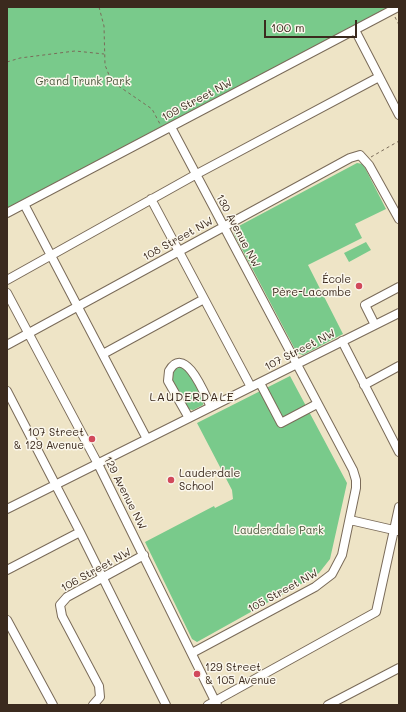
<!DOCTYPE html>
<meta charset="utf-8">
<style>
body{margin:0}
#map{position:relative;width:406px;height:712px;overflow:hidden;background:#eee4c6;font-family:Mali,sans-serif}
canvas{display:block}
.frame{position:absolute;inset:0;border:8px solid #3b2a1e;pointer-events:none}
.scale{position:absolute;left:264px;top:20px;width:93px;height:18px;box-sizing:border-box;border:2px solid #3b2a1e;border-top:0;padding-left:5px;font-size:12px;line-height:14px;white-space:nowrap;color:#3b2a1e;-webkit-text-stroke:3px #fbf7ec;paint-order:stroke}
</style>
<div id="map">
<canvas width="406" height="712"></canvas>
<div class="frame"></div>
<div class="scale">100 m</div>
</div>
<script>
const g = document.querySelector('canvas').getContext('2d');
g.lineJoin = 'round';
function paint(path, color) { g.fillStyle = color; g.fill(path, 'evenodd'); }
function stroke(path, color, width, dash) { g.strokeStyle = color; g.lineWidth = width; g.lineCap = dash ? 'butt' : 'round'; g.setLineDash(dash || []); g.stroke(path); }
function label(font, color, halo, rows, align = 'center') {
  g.font = font + ' Mali,sans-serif'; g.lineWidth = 3; g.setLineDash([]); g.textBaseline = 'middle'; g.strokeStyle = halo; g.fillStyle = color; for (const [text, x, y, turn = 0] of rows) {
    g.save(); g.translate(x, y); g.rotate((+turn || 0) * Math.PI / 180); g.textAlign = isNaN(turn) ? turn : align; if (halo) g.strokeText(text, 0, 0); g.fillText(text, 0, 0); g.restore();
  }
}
paint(new Path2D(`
 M7,7H387V8L7,208Z
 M357,163L363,164L386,209L355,224L362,238L308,265L343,334L303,355L297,353L234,234L237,227Z
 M366,242L371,250L349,262L344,253Z
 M181,366L188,369L204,401L203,405L193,410L188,409L171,379L170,374L176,368Z
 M290,376L347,483L330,559L319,573L310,579L197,642L192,639L145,542L214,506L215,508L233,499L232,490L197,423Z`), '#79ca8b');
const minor = new Path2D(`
 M355,30L399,115
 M171,127L353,470L356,480V488L342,555L332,574L315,587L192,653
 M151,199L251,387
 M24,204L147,439
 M7,213L398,7
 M7,280L195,175L379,77
 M7,293L98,464L217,705
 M375,325L365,305L399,287
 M342,341L399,452
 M7,345L350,158L360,155L369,165L399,219
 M103,354L204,299
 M260,383L281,423L317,404
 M364,385L399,366
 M7,391L80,532L166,705
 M189,418L168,381L169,371C185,343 205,395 211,407
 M7,509L399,313
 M350,520L398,531
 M7,570L80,532
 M7,620L53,705
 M93,705L100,697L99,686L62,616L60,605L67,597L144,555
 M208,705L376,612L399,507
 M328,705L399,668`);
stroke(minor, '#7a6b59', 10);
stroke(new Path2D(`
 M99,7L104,26L105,65L109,75L117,85L152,109L160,124
 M395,17L399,25
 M7,62L20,58L75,51L104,54
 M371,157L399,141`), '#7a6b59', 1, [3, 3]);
stroke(minor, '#fff', 8);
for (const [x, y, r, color] of [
 [359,286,4,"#d1495b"],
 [92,439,4,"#d1495b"],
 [171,480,4,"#d1495b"],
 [197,674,4,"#d1495b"]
]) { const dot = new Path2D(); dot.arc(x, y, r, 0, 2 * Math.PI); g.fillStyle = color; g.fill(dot); stroke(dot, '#fbf7ec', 1.5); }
label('11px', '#4e5a3f', '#fbf7ec', [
 ["Grand Trunk Park",83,82],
 ["Lauderdale Park",279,531]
]);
label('11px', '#3b2a1e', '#fbf7ec', [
 ["109 Street NW",197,100,-28],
 ["130 Avenue NW",238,231,62],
 ["108 Street NW",178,239,-29],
 ["107 Street NW",300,350,-27],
 ["129 Avenue NW",125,493,63],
 ["106 Street NW",96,570,-29],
 ["105 Street NW",283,591,-29]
]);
label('11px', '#3b2a1e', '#fbf7ec', [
 ["École",351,280],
 ["Père-Lacombe",351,293],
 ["107 Street",84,433],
 ["& 129 Avenue",84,446],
 ["Lauderdale",179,474,"left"],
 ["School",179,487,"left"],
 ["129 Street",205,668,"left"],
 ["& 105 Avenue",205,681,"left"]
], 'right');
g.letterSpacing = '1px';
label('12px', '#3b2a1e', '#fbf7ec', [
 ["LAUDERDALE",192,397]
]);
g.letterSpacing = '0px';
</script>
